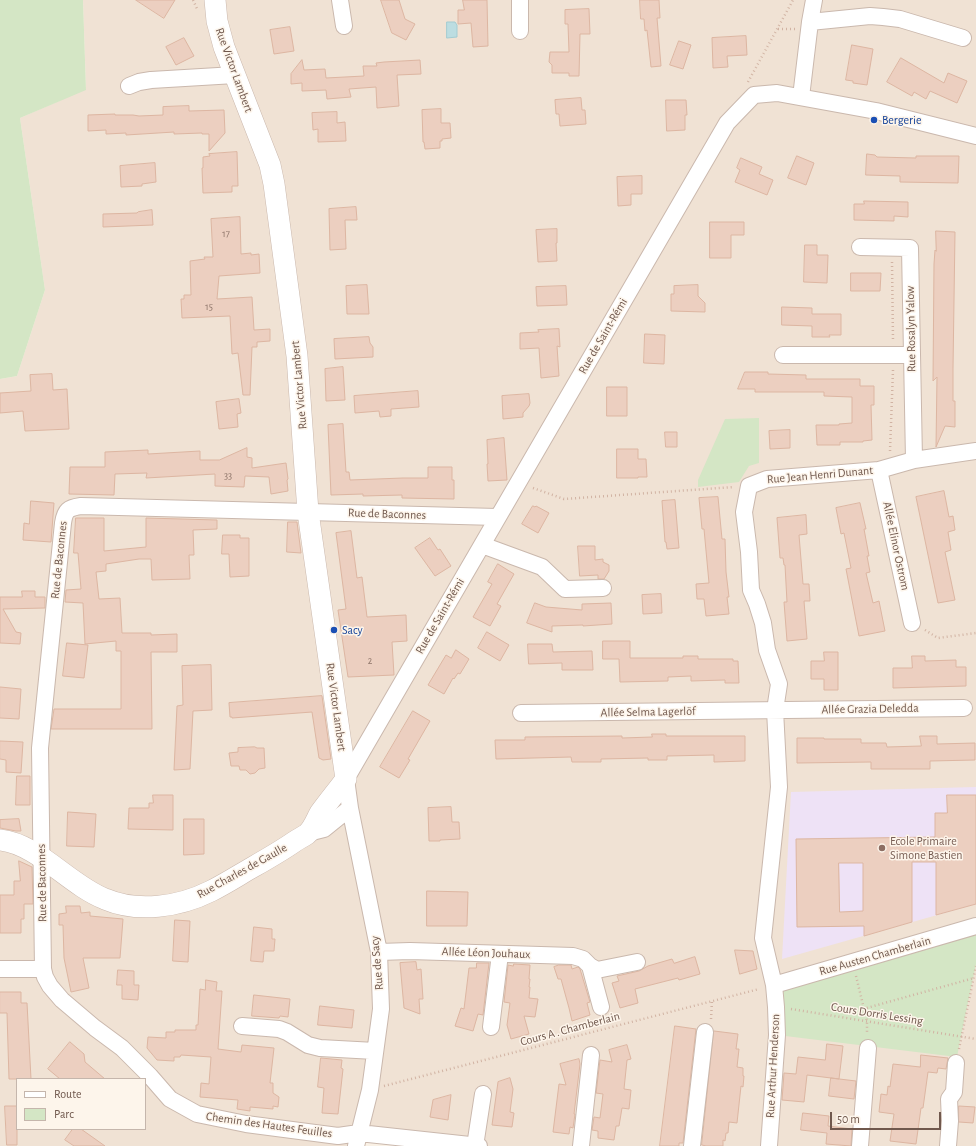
<!DOCTYPE html>
<meta charset="utf-8">
<style>
body{margin:0}
#map{position:relative;width:976px;height:1146px;overflow:hidden;background:#faf1e5;font-family:"Alegreya Sans",sans-serif}
canvas{display:block}
.legend{position:absolute;left:16px;top:1078px;width:130px;height:52px;box-sizing:border-box;background:#fdf5eb;border:1px solid #c5b6ac;margin:0;padding:5px 7px;list-style:none;font-size:12px;color:#70584d}
.legend li{display:flex;align-items:center;gap:8px;height:20px}
.legend b{width:20px;border:1px solid #c5b6ac}
.scale{position:absolute;left:830px;top:1112px;width:111px;height:18px;box-sizing:border-box;border:2px solid #70584d;border-top:0;padding-left:5px;font-size:12px;line-height:14px;white-space:nowrap;color:#70584d;-webkit-text-stroke:3px #fdf5eb;paint-order:stroke}
</style>
<div id="map">
<canvas width="976" height="1146"></canvas>
<ul class="legend">
<li><b style="height:5px;background:#fff"></b>Route</li>
<li><b style="height:11px;background:#d4e6c5"></b>Parc</li>
</ul>
<div class="scale">50 m</div>
</div>
<script>
const g = document.querySelector('canvas').getContext('2d');
g.lineJoin = 'round';
function paint(path, color) { g.fillStyle = color; g.fill(path, 'evenodd'); }
function stroke(path, color, width, dash) { g.strokeStyle = color; g.lineWidth = width; g.lineCap = dash ? 'butt' : 'round'; g.setLineDash(dash || []); g.stroke(path); }
function label(font, color, halo, rows, align = 'center') {
  g.font = font + ' "Alegreya Sans",sans-serif'; g.lineWidth = 3; g.setLineDash([]); g.textBaseline = 'middle'; g.strokeStyle = halo; g.fillStyle = color; for (const [text, x, y, turn = 0] of rows) {
    g.save(); g.translate(x, y); g.rotate((+turn || 0) * Math.PI / 180); g.textAlign = isNaN(turn) ? turn : align; if (halo) g.strokeText(text, 0, 0); g.fillText(text, 0, 0); g.restore();
  }
}
paint(new Path2D(`
 M83,0H976V1146H479L359,1133L356,1146H0V379L17,376L45,290L20,118L86,89ZM17,1079H145V1129H17Z`), '#f0e2d4');
paint(new Path2D(`
 M976,787V904L782,959L791,792Z`), '#eee2f6');
paint(new Path2D(`
 M0,0H83L86,90L20,118L45,290L17,376L0,379Z
 M759,418V463L749,466L739,482L698,487V480L725,419Z
 M976,926V964L961,1036L957,1057L777,1035L774,985Z`), '#d4e6c5');
const water = new Path2D(`
 M447,22H455L457,25V37L447,38Z`);
paint(water, '#bcdde1');
stroke(water, '#a3ccd2', 1);
const building = new Path2D(`
 M136,0H175L164,18Z
 M381,0H399L405,19L415,24L406,40L392,33Z
 M463,0H487L488,46L473,47L471,23L458,24V10H464Z
 M640,0H659L660,18H657L661,66L651,67L647,30L645,31L644,19H641Z
 M589,9L590,34H580L579,76H569V73H552V65L549,62L550,52H569L568,24H565V10Z
 M290,27L294,51L274,54L270,30Z
 M746,36L747,55L727,56L728,67L713,68L712,38Z
 M184,38L194,56L176,65L166,47Z
 M679,41L691,45L683,69L670,65Z
 M852,45L873,49L867,85L853,83V81L846,80Z
 M901,58L944,83L948,73L967,81L957,103L930,91L926,99L914,92L912,96L887,82Z
 M302,60L304,70L325,69L326,78L364,76L363,66H377L376,63L384,62L420,60L421,74L397,75L399,106L377,108L376,87L349,89L351,97L327,99L326,90L302,91V83L291,84V74Z
 M581,98L582,110H585L586,124L560,126L559,114H556L555,100Z
 M666,100H686L687,115H685V130L667,131Z
 M189,106V111L224,110L225,133L209,151V134H202V133L174,134V132L126,135V133L106,134V130L88,131V115L115,114V115H133L139,116L163,115V107Z
 M441,109V123H450L451,138L442,139V141H440V148L425,149L424,142H423L422,110Z
 M337,112V123L345,122L346,141L318,142V129L313,130L312,113Z
 M237,152L238,186H232V192L203,193L202,168H203V157L210,156L209,154Z
 M867,154L875,155L877,157L916,158V156H959L958,183L900,182V176L866,175Z
 M797,156L814,163L806,185L788,178Z
 M741,158L762,167L759,174L773,180L767,195L735,182L740,170L737,168Z
 M155,163L156,182L142,184V186L121,187L120,166Z
 M642,176V194H631V205L618,206L617,177Z
 M864,201L908,202V217L894,216V221L854,220V204H864Z
 M356,207L357,220H345L346,249L330,250L329,209Z
 M152,210L153,225L103,227V214L137,213L138,212Z
 M240,217L241,254L251,253V255L259,254L260,273L219,276L217,299L252,297L254,330L270,329V341L257,342V347H252L250,395H243L238,353L232,354L230,316L182,318L181,299H184V295H191L190,261L205,259L204,257H213L211,219Z
 M710,222H744V235H731V258H710Z
 M557,229V243H556L557,261L538,262L536,230Z
 M936,231L955,232L953,368V401H955V427L945,426L936,447L937,377L933,381L934,264L935,250L936,251Z
 M805,245H817V255H828L827,283L804,282Z
 M851,273H881L880,291H851Z
 M367,285L369,314H347L346,286Z
 M698,285V296L705,303V312L671,311V294H674V286Z
 M566,286L567,305L537,306L536,287Z
 M782,307L812,308V314H841V335H829L830,337H812V326L782,325Z
 M559,329L560,347L557,346L559,376L541,378L539,348L520,349V333L539,332L538,330Z
 M645,334L665,335L664,364L644,363Z
 M369,337L370,343L373,347V357L335,359L334,339Z
 M343,367L345,400L326,401L325,369Z
 M745,372H768V374L806,375V379H860V386H874V405H871L872,440L863,441V442H840V445H817L816,425H839V424L852,423V397L824,396V392H755V389H738Z
 M52,374L53,390L67,389L69,429L25,431L23,411L0,413V393L31,391L30,375Z
 M607,387H627V416H607Z
 M418,391L419,407L391,409V416L380,417L379,411L355,413L354,396Z
 M529,394L530,403L529,406L523,413V417L503,419L502,396Z
 M239,399L241,413L237,414L238,427L219,429L216,402Z
 M343,424L346,472H349L350,480L403,478H428V467H452V480H454V499L402,498V495L363,496V494L331,495L328,425Z
 M790,430V448L770,449L769,431Z
 M665,432H677V447H666Z
 M504,438L507,480L488,481L487,464H488L487,440Z
 M247,448V457L252,458V468L286,463L288,479L287,480L288,491L271,494L269,477L245,476L244,487L215,486V474L146,478L147,473L115,474L114,495L69,494L70,467H105V452L148,450V454L200,451V460H219Z
 M617,449H638V459H646L647,477H638V478H617Z
 M944,491L949,517L953,516L955,530L948,532L951,550L945,552L955,600L938,603L916,497Z
 M718,497L722,539H725L726,572L729,597H727L729,614L706,616L704,599H697L696,584L709,583L704,529H702L699,498Z
 M675,500L679,548L667,549L666,542H665L662,501Z
 M31,501L54,503L51,542L23,540L24,523L29,524Z
 M860,503L866,529H864L869,556H867L870,572L866,573L873,603L879,601L885,631L859,636L846,569L851,568L844,533L841,534L836,508Z
 M533,506L535,507L536,506L549,513L538,533L522,524Z
 M806,515L807,534L799,535L803,584H809L810,601H804L807,639L787,641L784,602H787L785,565H784L783,558H780L777,518Z
 M76,518H104V551L146,547V518L217,520V529L193,530L194,555H189L190,579L152,580L151,559H139L106,564V571L96,572L99,599L120,598L122,633H151V635L177,634V652H151L152,729H51L54,709H121V651H116V641L85,644L83,603L65,602L66,590L81,589L78,553H74Z
 M288,522H297L301,553L287,552Z
 M351,531L357,578L362,577L367,617L406,615L407,641L392,642L394,675L348,677L338,610L346,609L336,533Z
 M223,535H240V538H249V576L230,577L229,554H222Z
 M430,538L438,550L440,549L451,566L435,576L415,548Z
 M578,546H595V560L603,559V562L609,565V571L604,579H598V575L580,576Z
 M498,564L514,574L497,604L501,606L490,626L473,617L492,584L488,582Z
 M22,591H35V597H45V608L3,609L16,632L21,633L20,644L0,643V597H22Z
 M661,594L662,613L643,614L642,595Z
 M535,603L546,607L582,610V604L611,603L612,624L583,626V625L552,626V632L527,623Z
 M487,632L509,645L500,661L478,648Z
 M603,641H630V658H683V656H698V659H733V661H738L739,683H725V680L691,681V676L668,677V681L620,682L619,659H603Z
 M67,643L88,645L84,678L63,676Z
 M528,644H552L553,652L592,651L593,670H562V663L529,664Z
 M456,650L469,659L460,674L458,673L454,679L453,678L444,694L428,685L446,655L451,658Z
 M824,652H838V690H824V679H811V661H824Z
 M912,656H925V661L956,660V667H966V686L893,688V668H912Z
 M211,665L212,710L193,711L190,769L174,770L177,706L183,705L182,666Z
 M0,687L21,689L19,719L0,718Z
 M322,696L331,759L323,760L319,758L312,712L232,718V717H230L229,703Z
 M413,711L430,721L408,759L410,760L399,778L380,767Z
 M652,734H666V736H745V761L714,762V755L667,756V760H648V758L601,759V762H572L571,757L496,759L495,740H525V737L622,736V738L652,737Z
 M920,736H937V744L975,743V760L930,761V769H871V762L797,763V738H824V739H861V743H886L887,747L921,746Z
 M0,741L23,742L21,773L6,772V760L0,759Z
 M255,747L257,748H264L265,768L259,769L255,773L250,774L246,770H240L239,766H231L229,753L238,752V748Z
 M17,776H30V805H16Z
 M153,795H173V830L128,829L129,808H149V803H153Z
 M947,795H976V904L936,915V862H912V922L864,936V926L797,927L796,839L935,837V813H947ZM839,863H863V911L840,912Z
 M451,807L452,822H459L460,839L440,840V841H429L428,808Z
 M68,812L96,814L94,847L67,846Z
 M19,819L21,831H16L0,828V820Z
 M184,819H204V854L184,855Z
 M19,861L32,867L33,904H24V919H21V933H0V895H14V881H20Z
 M427,891L468,892L467,926H427Z
 M66,906H80L81,913L90,912V916L123,919L120,958H83L89,988L71,992L64,958L63,925H59V914L66,913Z
 M175,920L190,921L188,962L173,961Z
 M254,927L272,929V939H275L274,951H264L263,962L251,961Z
 M735,950L753,951L757,969L740,974Z
 M695,957L700,974L679,980L678,978L635,989L638,1003L620,1008L612,983L619,981L617,976L639,971L648,966L672,959L674,963Z
 M416,962L417,970L421,969L423,999H419L420,1014L404,1008L400,963Z
 M477,963H489L483,1015L478,1014L473,1031L455,1026L461,1008L464,1009L469,968H476Z
 M514,964L530,965L529,979H530L529,987H530L529,998L538,999L535,1017L524,1016L529,1034L511,1039L507,1025L510,1003L504,1002L508,965L513,966Z
 M559,965H571L572,969L578,967L580,969L590,1002L587,1003L590,1015L572,1021L569,1008L561,979H558L554,967Z
 M118,970L134,971V985H139L138,1000L122,999V985H117Z
 M206,980L217,982L216,991H222L218,1049L241,1052L242,1045L274,1048L270,1083H273V1093L279,1097L278,1107L273,1106V1109L250,1107V1111L237,1109L238,1100L200,1097L201,1083L209,1084L211,1057L181,1055L180,1057H174V1061L157,1060L147,1048L148,1037L166,1038V1032H175V1030H196V1025H198L200,989L205,990Z
 M0,992H21V1003H27L31,1079H9L7,1013H0Z
 M254,995L290,999L288,1017L280,1016L279,1018L252,1016Z
 M320,1006L354,1010L352,1028L318,1025Z
 M675,1026L696,1029L683,1143H679V1146H660Z
 M714,1031L738,1034L736,1049H739L737,1067L743,1068V1076H744L743,1087L741,1086L737,1123L729,1122L728,1133H726L725,1141L723,1140V1146H706L702,1145Z
 M70,1042L84,1054L85,1062L105,1079H60L48,1069Z
 M827,1044L843,1046L839,1079L807,1075L804,1102L782,1100L784,1073L796,1074L798,1057L825,1060Z
 M627,1045L631,1059L627,1060L624,1089L631,1090L629,1109L622,1108L619,1126H616L614,1140L598,1138V1131L592,1130L594,1117L600,1118L603,1094L596,1093L600,1060L612,1062L609,1050Z
 M921,1055L948,1058L946,1069L938,1068L937,1073L928,1072L923,1108H921L916,1144L890,1141L894,1114L879,1112L881,1094L887,1095L888,1086L890,1087L893,1064L920,1067Z
 M321,1058L342,1060L341,1068L343,1069L338,1114L322,1113L324,1088L318,1087Z
 M579,1059L580,1064L574,1114H575L573,1128L570,1127L569,1134L553,1132L559,1084L566,1085L560,1064Z
 M510,1078L513,1089L510,1112L514,1113L512,1127L492,1125L498,1082Z
 M831,1078L856,1081L854,1099L829,1096Z
 M451,1095L448,1120L430,1117L433,1100Z
 M5,1106H17V1145H7Z
 M959,1106L975,1107L973,1123L959,1122Z
 M803,1113L829,1116L828,1126L852,1129L851,1146L826,1144L827,1133L801,1130Z
 M73,1129H81L105,1146H74L65,1140Z`);
paint(building, '#eccfc0');
stroke(building, '#ddb6a2', 1);
const minor = new Path2D(`
 M340,0L344,26
 M520,0V31
 M810,22L870,16L883,17L900,19L963,38
 M129,86L139,82L151,80L235,75
 M801,97L810,22L814,0
 M860,247L910,248L914,460
 M783,355H912
 M879,470L912,623
 M482,545L542,567L565,589L603,588
 M521,713L964,708
 M308,833L324,829L350,808
 M379,952L410,951L573,956L583,959L590,966L597,970L637,962
 M590,966L601,1007
 M0,969H43L45,977L50,986L62,1000L95,1028L122,1048L150,1076L170,1099L197,1114L246,1124L338,1136L359,1133L479,1146
 M43,969L40,748L63,523C65,510 68,508 81,506L497,517
 M774,985L976,926
 M242,1026L279,1029L287,1032L308,1045L320,1048L375,1051
 M491,1027L500,954
 M356,1146L370,1090L381,1009L379,952L350,808L346,779L727,123L754,95L777,93L876,111L976,136
 M475,1146L483,1094
 M581,1146L591,1055
 M692,1146L705,1032
 M769,1146L777,1035L776,1007L774,985L763,938L779,787L775,710L779,684L767,650L763,623L757,604L751,590L749,552L744,512L749,486L767,479L879,470L914,460L976,451
 M860,1146L868,1048
 M948,1146L950,1121L949,1099L954,1092L956,1063`);
const tertiary = new Path2D(`
 M0,840C38,844 69,885 105,899C138,913 179,907 211,891C225,884 239,875 253,867C267,859 281,851 294,842C298,839 303,837 307,834C313,829 316,820 320,813C328,802 337,791 346,779L308,512L297,356L274,184L270,165L224,47L217,21L215,0`);
stroke(minor, '#cab8ad', 18);
stroke(tertiary, '#cab8ad', 22);
stroke(new Path2D(`
 M193,0L198,11
 M778,29H795
 M748,82L793,0
 M892,262L893,341
 M890,451L893,370
 M533,488L564,499L734,487
 M925,630L938,638L976,633
 M856,976L867,1021V1034
 M791,1009L976,1039
 M863,1009L974,978
 M711,1019L712,1001
 M959,1049L976,966
 M384,1086L759,989`), '#d1b3a3', 2.5, [1, 3]);
stroke(minor, '#fff', 16);
stroke(tertiary, '#fff', 21);
for (const [x, y, r, color] of [
 [874,120,4,"#1a4fb4"],
 [334,630,4,"#1a4fb4"],
 [882,848,4,"#8d6e63"]
]) { const dot = new Path2D(); dot.arc(x, y, r, 0, 2 * Math.PI); g.fillStyle = color; g.fill(dot); stroke(dot, '#fdf5eb', 1.5); }
label('10px', '#8f766a', null, [
 ["17",226,234],
 ["15",209,307],
 ["33",228,476],
 ["2",370,661]
]);
label('12px', '#70584d', '#fdf5eb', [
 ["Rue Victor Lambert",234,70,70],
 ["Rue Rosalyn Yalow",911,329,-91],
 ["Rue de Saint-Rémi",603,336,-60],
 ["Rue Victor Lambert",299,385,-95],
 ["Rue Jean Henri Dunant",820,475,-5],
 ["Rue de Baconnes",387,514,2],
 ["Allée Elinor Ostrom",896,546,78],
 ["Rue de Baconnes",59,560,-84],
 ["Rue de Saint-Rémi",440,616,-60],
 ["Rue Victor Lambert",336,707,82],
 ["Allée Grazia Deledda",870,709,-1],
 ["Allée Selma Lagerlöf",648,712,-1],
 ["Rue Charles de Gaulle",242,871,-29],
 ["Rue de Baconnes",42,883,-91],
 ["Allée Léon Jouhaux",486,953,2],
 ["Rue Austen Chamberlain",875,956,-16],
 ["Rue de Sacy",377,963,-95],
 ["Cours Dorris Lessing",877,1014,9],
 ["Cours A . Chamberlain",570,1029,-15],
 ["Rue Arthur Henderson",773,1066,-87],
 ["Chemin des Hautes Feuilles",269,1125,8]
]);
label('12px', '#164399', '#fdf5eb', [
 ["Bergerie",882,120],
 ["Sacy",342,630]
], 'left');
label('12px', '#785e54', '#fdf5eb', [
 ["Ecole Primaire",890,841],
 ["Simone Bastien",890,855]
], 'left');
</script>
